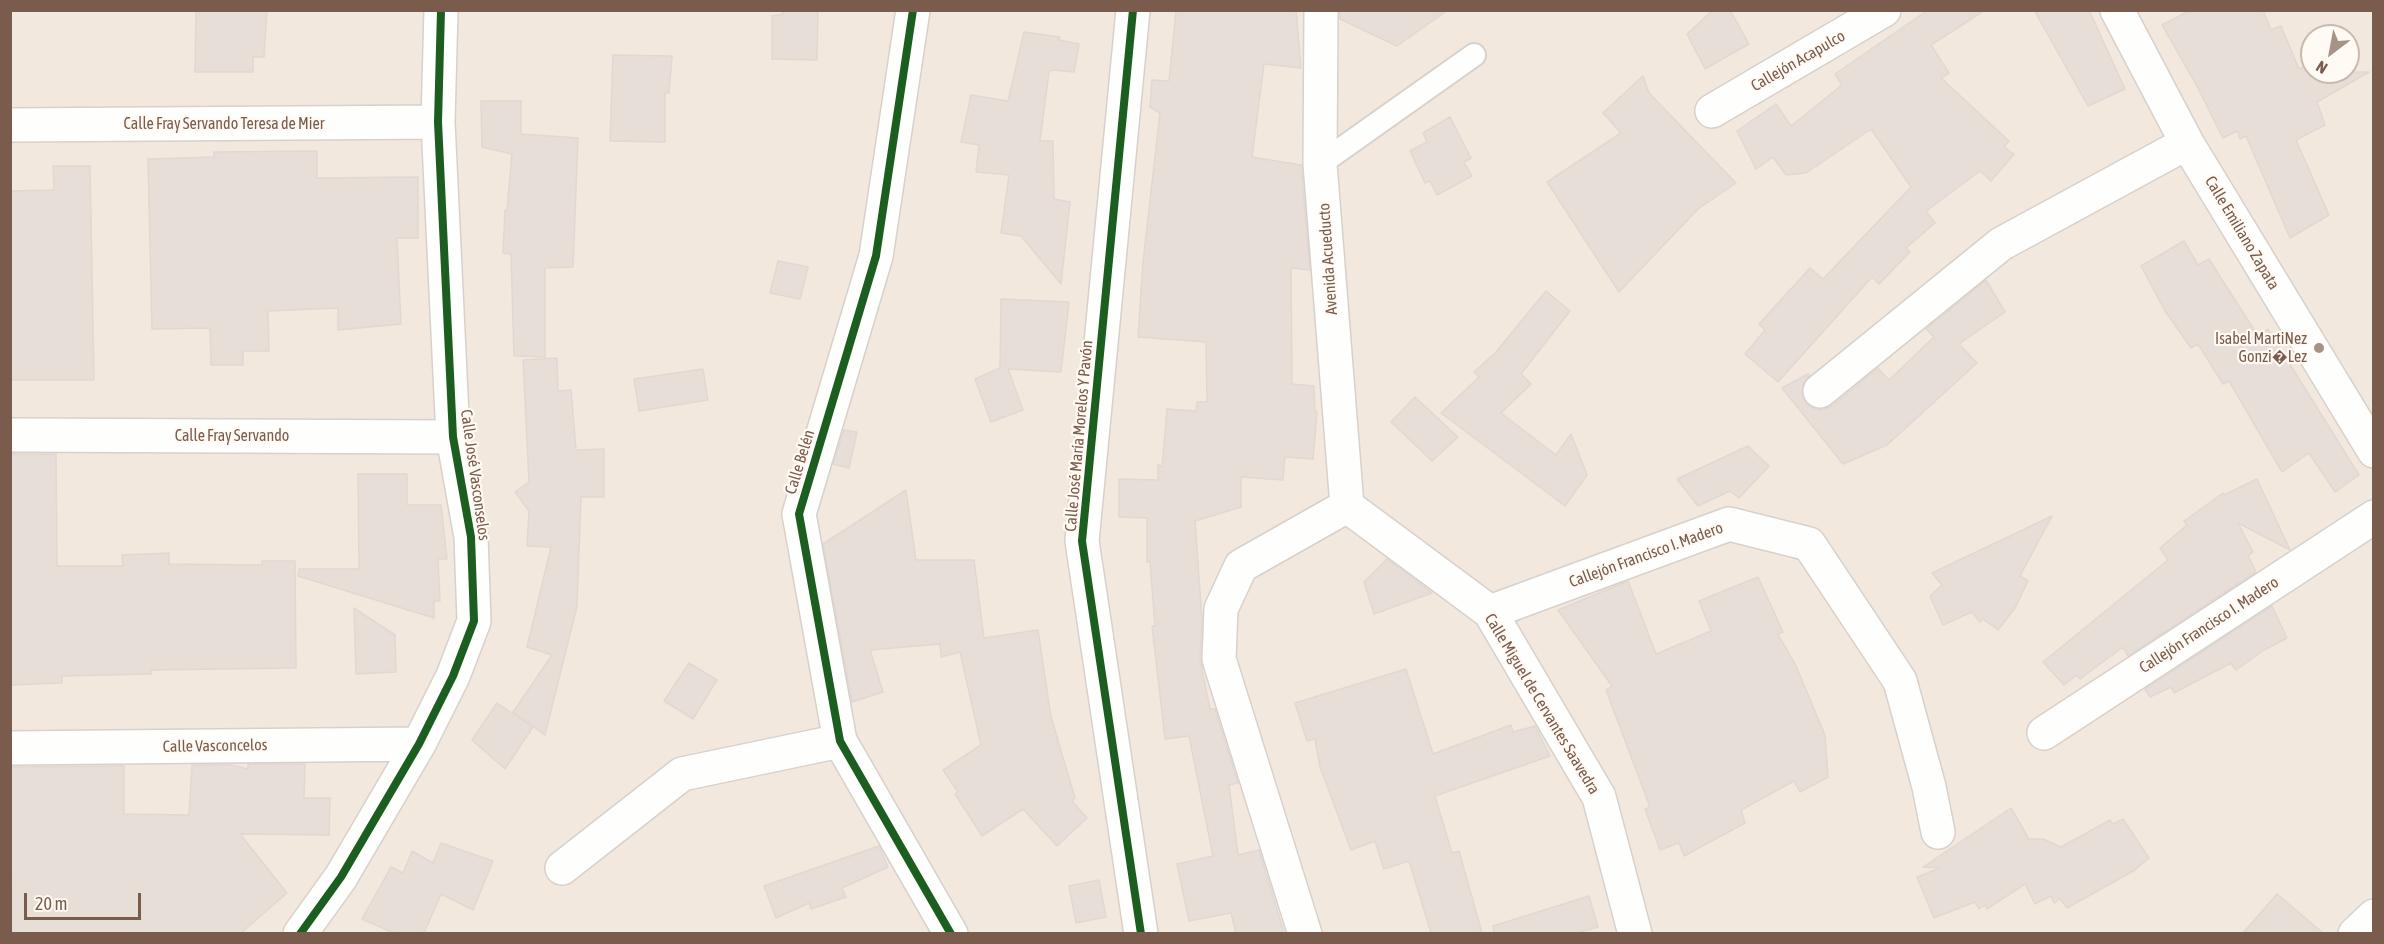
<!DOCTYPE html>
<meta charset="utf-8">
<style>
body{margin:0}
#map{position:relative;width:2384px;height:944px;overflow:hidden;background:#f9f5f0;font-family:"Asap Condensed",sans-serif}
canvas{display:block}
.frame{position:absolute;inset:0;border:12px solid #7a5c4d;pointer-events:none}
.north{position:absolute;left:2300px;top:24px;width:60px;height:60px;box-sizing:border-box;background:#fffaf3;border:2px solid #cabbb1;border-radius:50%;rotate:212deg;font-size:16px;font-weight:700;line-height:24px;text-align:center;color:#7a5c4d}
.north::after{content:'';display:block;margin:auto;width:21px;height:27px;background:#a69286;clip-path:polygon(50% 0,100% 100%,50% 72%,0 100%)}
.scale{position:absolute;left:24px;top:893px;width:117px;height:27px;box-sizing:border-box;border:3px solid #7a5c4d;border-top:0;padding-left:8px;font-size:18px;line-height:21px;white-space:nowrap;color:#7a5c4d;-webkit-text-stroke:4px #fffaf3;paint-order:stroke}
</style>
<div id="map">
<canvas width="2384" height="944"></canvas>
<div class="frame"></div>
<div class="north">N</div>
<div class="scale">20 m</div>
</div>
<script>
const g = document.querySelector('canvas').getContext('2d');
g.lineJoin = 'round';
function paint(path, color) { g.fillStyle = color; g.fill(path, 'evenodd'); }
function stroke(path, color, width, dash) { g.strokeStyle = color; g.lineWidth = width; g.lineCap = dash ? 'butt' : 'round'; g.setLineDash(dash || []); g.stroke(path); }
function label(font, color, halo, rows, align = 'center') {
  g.font = font + ' "Asap Condensed",sans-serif'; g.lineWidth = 4.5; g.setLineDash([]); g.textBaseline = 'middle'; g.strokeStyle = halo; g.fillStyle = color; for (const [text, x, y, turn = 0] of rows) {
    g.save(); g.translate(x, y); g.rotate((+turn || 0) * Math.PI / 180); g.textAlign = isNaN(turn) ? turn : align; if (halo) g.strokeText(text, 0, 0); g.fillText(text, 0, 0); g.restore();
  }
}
paint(new Path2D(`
 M11,11H2373V933H11ZM2312,36H2348V72H2312Z`), '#f2e8de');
const building = new Path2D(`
 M196,10H267L264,57H253V72H195Z
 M783,10H818L817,60L772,59V16L783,14Z
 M1176,10H1296L1301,68L1264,64L1252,157L1301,165L1310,270L1291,268L1292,384L1314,386L1315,411L1317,412L1313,459L1285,457L1283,480L1241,477V507L1195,521L1202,620L1200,659L1210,709H1215L1238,783L1229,785L1238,855L1259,850L1284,933H1236L1231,913L1189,921L1177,864L1213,856L1189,736L1165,739L1152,626H1155L1150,562H1147V518L1119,517V479L1158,480V464L1162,467L1167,409L1196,411L1197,402H1207L1206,342L1138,337L1143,262L1160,113L1150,107L1152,80L1169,81Z
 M1340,10H1448L1397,46L1340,19Z
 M1713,10H1730L1749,44L1705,69L1687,34Z
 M1928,10H1985L1931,45L1949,73L1941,78L2009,141L2004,147L2014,154L1991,181L1980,171L1926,211L1935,223L1906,248L1910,252L1879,284L1872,277L1778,382L1745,354L1765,330L1759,324L1810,268L1823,279L1911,187L1871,129L1806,173L1786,175L1773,157L1756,169L1737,131L1776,104L1791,126L1842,85L1835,74Z
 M2034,10H2089L2125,89L2088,106Z
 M2191,10H2263L2271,30L2281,26L2299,69L2312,63V72H2369L2317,102L2325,125L2296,140L2329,215L2290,238L2246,136L2240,139L2237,131L2223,138L2198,88L2162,25Z
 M1024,32L1060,37L1059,40L1079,44L1074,72L1052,70L1049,72L1040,141H1053L1054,199L1070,202L1061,284L1021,236L1001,233L1009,175L976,172L979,145L961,142L971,95L1008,101Z
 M613,55L672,56L669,93H665V142L610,141Z
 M1643,76L1649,93L1736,183L1698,209L1619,292L1547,182L1621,133L1603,113Z
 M481,101H521V134L578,138L573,267L545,268V357L514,356L511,254L503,253L505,210H507L512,154L482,147Z
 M1450,117L1471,158L1464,162L1472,176L1437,195L1430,181L1425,183L1410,151L1427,142L1423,133Z
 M317,151V178L418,177V238H397L401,324L338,330V308L268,311L269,351H243V365H211L210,328L152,329L148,159L214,157V152Z
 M53,166H90L94,380H10V191L54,190Z
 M2184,241L2198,265L2209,259L2258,336L2268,329L2359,475L2335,492L2309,453L2282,472L2229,381L2223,384L2198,344L2191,348L2165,311L2141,266Z
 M778,261L808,267L800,299L770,293Z
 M1986,280L2005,312L1959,344L1977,363L1887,445L1843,464L1782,388L1808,374L1810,375L1803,384L1802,395L1806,403L1813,408L1822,410L1832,406L1878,368L1889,380L1934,337L1926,329Z
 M1546,291L1570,311L1521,374L1531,384L1501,413L1556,455L1571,434L1587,475L1565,506L1441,413L1479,377L1474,372L1496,352Z
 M1001,299L1069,302L1061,372L1008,369L1023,410L991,422L975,379L1000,368Z
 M557,358L558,391L571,390L576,450L604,449V497H581L577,606L545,735L513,712L552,655L527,647L551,547L527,546L529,511L515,492L529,482L523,360Z
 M703,369L708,400L639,411L634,379Z
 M1415,397L1458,437L1432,461L1391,422Z
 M844,430L857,432L849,468L833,464Z
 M1748,446L1769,466L1739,498L1730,491L1698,506L1677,479Z
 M10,454H56L57,566H123L122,555L169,553V564L262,565V561H295L296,668L151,670V674L62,676V683L10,685Z
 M358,474H407V505H441L447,559H438L440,601H434V618L298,576L299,569H359Z
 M2257,479L2290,550L2238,523L2253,552L2248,556L2256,572L2128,656L2123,647L2080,679L2077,675L2064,685L2043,662L2168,560L2160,548L2187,525L2184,521L2223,493L2224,495Z
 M906,490L916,560H974L984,638L1038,630L1051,717L1075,798L1072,801L1087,818L1057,846L1023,809L982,836L955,794L958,792L943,770L981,745L960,652L941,657L940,644L870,650L883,692L852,702L823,544Z
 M2052,516L2020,576L2028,581L2015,608L1998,630L1983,619L1980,622L1972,612L1943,625L1930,596L1942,585L1932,573Z
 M1387,559L1432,593L1374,614L1364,582Z
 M1758,577L1783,632L1778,634L1796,666L1825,735L1828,777L1800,792L1794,781L1741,810L1745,823L1684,856L1679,843L1660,850L1645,809L1650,807L1606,690L1612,686L1558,610L1628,581L1656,654L1711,631L1699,601Z
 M2272,606L2287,638L2264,650L2236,670L2231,663L2174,693L2171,687L2150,697L2145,689Z
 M354,608L395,635L396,672L356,674Z
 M689,663L717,680L693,719L664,701Z
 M1406,669L1433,754L1511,725L1513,732L1535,726L1550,756L1435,796L1452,853L1459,851L1482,933H1431L1409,861L1384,869L1375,841L1351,850L1320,767L1315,739L1307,741L1295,703Z
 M497,703L533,727L505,769L472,740Z
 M248,764H305L304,798H330L329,835L240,834L287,893L241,933H12L10,767L124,766V814L189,815L192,765H232L248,769Z
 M2011,808L2029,839H2043L2061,847L2110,820L2113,824L2123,819L2149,858L2135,870L2067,908L2060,899L2054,903L2051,896L2035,904L2025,884L1987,909L1985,905L1979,909L1975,902L1934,918L1917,877L1940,868L1923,867Z
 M441,843L493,861L473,910L441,894L424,933H394L362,919L391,867L403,873L412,851L433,863Z
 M879,846L888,867L842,888L846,897L811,909L809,903L776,918L764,886Z
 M1099,880L1106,917L1076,923L1069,886Z
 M2277,894L2323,933H2243Z
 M1589,896L1598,927L1577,933H1494L1493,926Z`);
paint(building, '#e6ded7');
stroke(building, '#e2d8d2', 1.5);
const service = new Path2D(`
 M1320,164L1474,55`);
const minor = new Path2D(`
 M913,10L876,256L799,514L840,741L951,934
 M1133,10L1082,541L1141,934
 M1321,10L1320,164L1347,506
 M2117,10L2187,143L2374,451
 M1712,111L1884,10
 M10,125L438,122
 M1820,391L2001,244L2187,143
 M10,435L453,437
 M1347,506L1490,612L1599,797L1635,934
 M1490,612L1729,524L1809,544L1900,681L1929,787L1938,832
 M2044,733L2374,517
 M10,748L419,744
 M562,868L682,774L840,741
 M300,934L341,877L419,744L453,676L474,621L471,537L453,437L438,122L441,10
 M1305,934L1219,659L1221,609L1241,566L1347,506
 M2355,934L2374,916`);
stroke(service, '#d7d1cb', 26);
stroke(minor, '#d7d1cb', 36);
stroke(service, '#fefefd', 22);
stroke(minor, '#fefefd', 33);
stroke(new Path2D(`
 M913,10L876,256L799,514L840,741L951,934
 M1133,10L1082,541L1141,934
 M300,934L341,877L419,744L453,676L474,621L471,537L453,437L438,122L441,10`), '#1b5e20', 8);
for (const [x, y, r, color] of [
 [2319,348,6,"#a69286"]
]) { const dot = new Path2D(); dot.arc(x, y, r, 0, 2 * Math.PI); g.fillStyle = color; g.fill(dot); stroke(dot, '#fffaf3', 2); }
label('16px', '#7a5c4d', '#fffaf3', [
 ["Callejón Acapulco",1798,61,-30],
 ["Calle Fray Servando Teresa de Mier",224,124],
 ["Calle Emiliano Zapata",2242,233,59],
 ["Avenida Acueducto",1328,259,-94],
 ["Calle Fray Servando",232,436],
 ["Calle José María Morelos Y Pavón",1079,436,-85],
 ["Calle Belén",800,462,-73],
 ["Calle José Vasconselos",475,475,82],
 ["Callejón Francisco I. Madero",1646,555,-20],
 ["Callejón Francisco I. Madero",2209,625,-33],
 ["Calle Miguel de Cervantes Saavedra",1542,704,59],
 ["Calle Vasconcelos",215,746,-1]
]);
label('16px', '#7a5c4d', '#fffaf3', [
 ["Isabel MartiNez",2307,339],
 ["Gonzi�Lez",2307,357]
], 'right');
</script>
